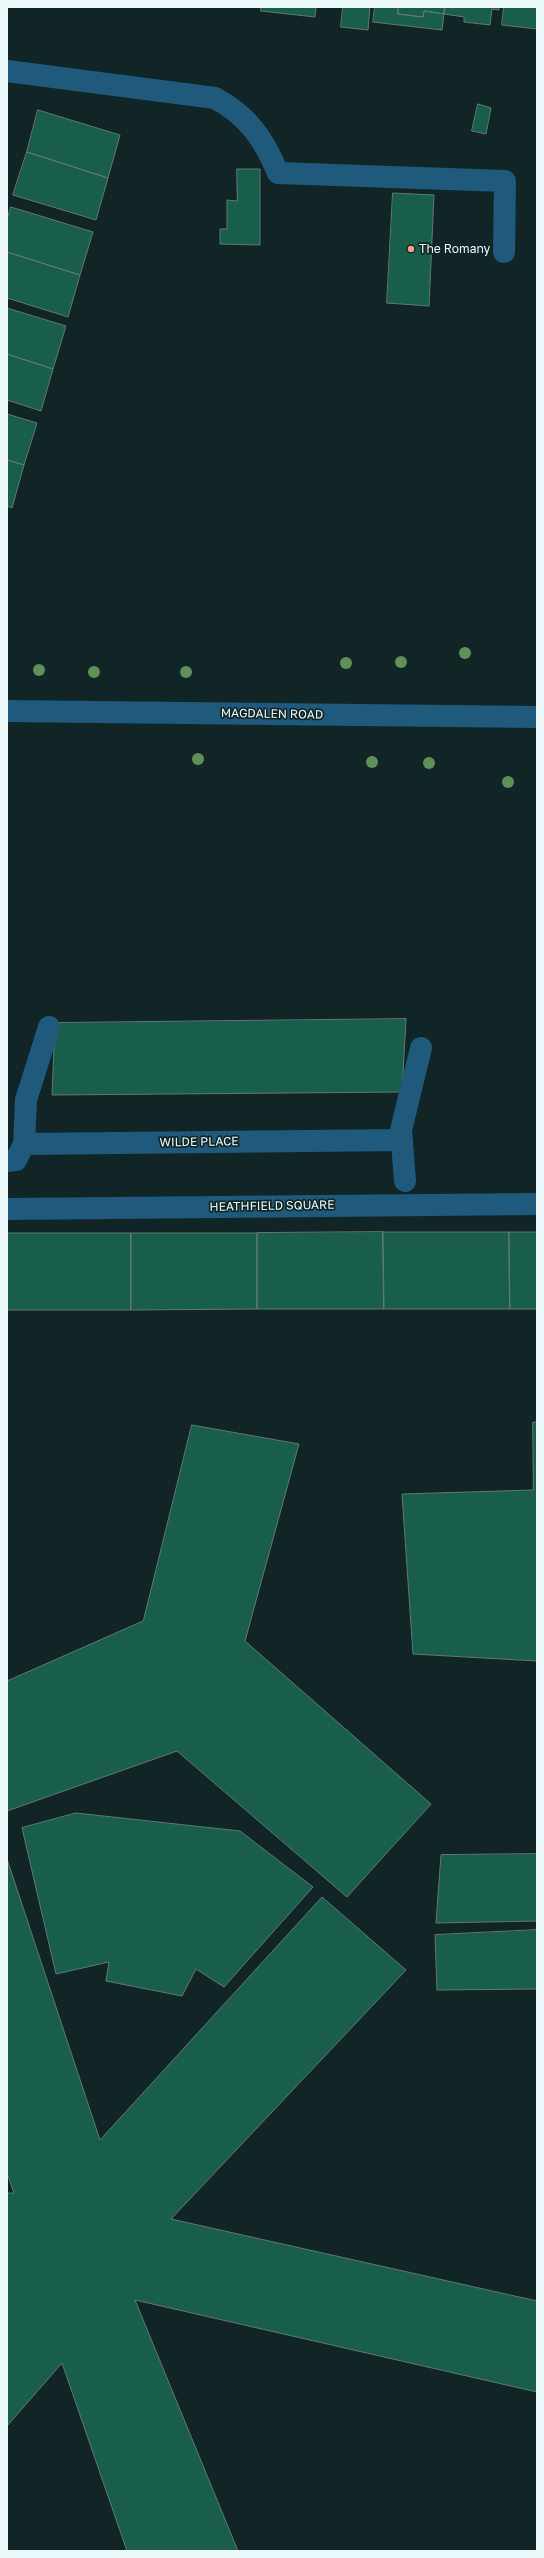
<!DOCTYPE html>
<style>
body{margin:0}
#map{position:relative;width:544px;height:2558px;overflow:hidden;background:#112527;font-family:"Golos Text",sans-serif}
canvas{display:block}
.frame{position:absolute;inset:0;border:8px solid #ebf8f9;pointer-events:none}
</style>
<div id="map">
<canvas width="544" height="2558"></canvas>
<div class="frame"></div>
</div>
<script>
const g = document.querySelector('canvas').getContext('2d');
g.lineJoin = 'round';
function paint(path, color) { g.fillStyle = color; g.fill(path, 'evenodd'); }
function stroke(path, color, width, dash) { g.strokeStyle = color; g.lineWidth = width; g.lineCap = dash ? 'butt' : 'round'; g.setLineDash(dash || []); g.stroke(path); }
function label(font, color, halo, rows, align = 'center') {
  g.font = font + ' "Golos Text",sans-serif'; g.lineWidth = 3.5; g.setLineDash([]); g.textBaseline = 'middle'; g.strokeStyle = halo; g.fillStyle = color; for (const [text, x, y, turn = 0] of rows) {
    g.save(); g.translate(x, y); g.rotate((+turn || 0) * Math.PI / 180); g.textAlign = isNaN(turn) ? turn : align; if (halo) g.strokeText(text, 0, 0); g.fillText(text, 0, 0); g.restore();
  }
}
const building = new Path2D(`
 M261,7H316L315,17L261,11Z
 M343,7H370L368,30L341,27Z
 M375,7H398V14L423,17L424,11L444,14L442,30L373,22Z
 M398,7H445L444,14L424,11L423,17L398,14Z
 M445,7H499V10L492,9L490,25L464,22V17L444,14Z
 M504,7H537V29L502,25Z
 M478,104L491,108L486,134L472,131Z
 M38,110L120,135L108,178L27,152Z
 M27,152L108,178L96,220L13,195Z
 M237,169H260V245L220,244V229H227V200L237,201Z
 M393,193L434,195L429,306L387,303Z
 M11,207L93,232L80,275L7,252V220Z
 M7,252L80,275L68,317L7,298Z
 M7,308L66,326L53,369L7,354Z
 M7,354L53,369L41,411L7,400Z
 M7,414L37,423L24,465L7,460Z
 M7,460L24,465L12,508L7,506Z
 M406,1019L402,1092L52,1095L55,1023Z
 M383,1232L384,1309H257V1233Z
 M383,1232H509L510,1309H384Z
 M509,1232H537V1309H510Z
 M7,1233H131V1310H7Z
 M131,1233H257V1309L131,1310Z
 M533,1422H537V1661L413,1654L402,1494L533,1490Z
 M192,1425L299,1444L245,1641L431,1804L347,1897L177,1751L7,1811V1681L143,1621Z
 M76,1813L240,1831L313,1887L224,1987L196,1969L182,1996L106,1981L109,1962L56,1974L22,1828Z
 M537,1854V1921L436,1923L441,1855Z
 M7,1859L100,2140L322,1897L406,1970L171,2219L537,2301V2392L135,2300L238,2551H127L62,2363L7,2426V2193H14L7,2173Z
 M537,1930V1989L437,1990L435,1935Z`);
paint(building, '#195e4b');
stroke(building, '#637870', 1);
stroke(new Path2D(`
 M7,71L215,98C248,116 264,139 278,173L505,181L504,252
 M7,711L537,717
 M24,1144L26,1100L49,1027
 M7,1161L16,1160L24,1144L402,1140
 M405,1181L401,1130L421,1048
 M7,1209L537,1204`), '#1f5a7c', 22);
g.fillStyle = '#5f9059';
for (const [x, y] of [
 [465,653],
 [401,662],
 [346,663],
 [39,670],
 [94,672],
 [186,672],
 [198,759],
 [372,762],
 [429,763],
 [508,782]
]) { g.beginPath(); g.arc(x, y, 6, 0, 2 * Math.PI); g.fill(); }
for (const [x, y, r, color] of [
 [411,249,4,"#f49e87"]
]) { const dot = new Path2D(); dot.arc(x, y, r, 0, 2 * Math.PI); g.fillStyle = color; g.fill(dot); stroke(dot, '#112527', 1.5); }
label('12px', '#ebf8f9', '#112527', [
 ["The Romany",419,249]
], 'left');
label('12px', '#ebf8f9', '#112527', [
 ["MAGDALEN ROAD",272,714,1],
 ["WILDE PLACE",199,1142,-1],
 ["HEATHFIELD SQUARE",272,1206,-1]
]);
</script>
